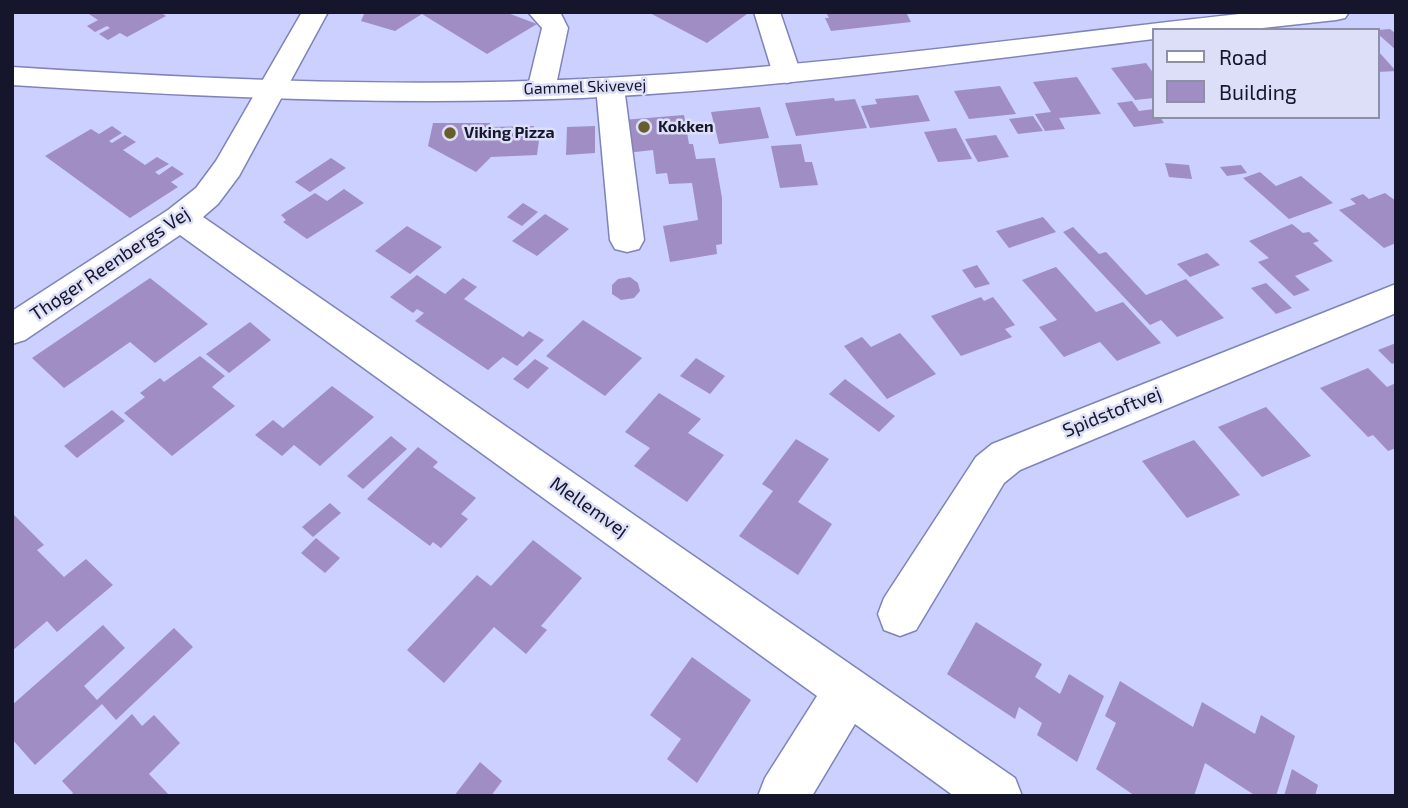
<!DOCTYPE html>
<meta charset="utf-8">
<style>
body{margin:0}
#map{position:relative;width:1408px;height:808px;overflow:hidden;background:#cbd0ff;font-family:"Exo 2",sans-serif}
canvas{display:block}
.frame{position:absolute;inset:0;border:14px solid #15162b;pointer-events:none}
.legend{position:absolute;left:1152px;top:28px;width:228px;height:91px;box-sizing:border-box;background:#dcdff7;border:2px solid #8c8fa5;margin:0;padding:9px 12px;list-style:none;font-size:21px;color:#15162b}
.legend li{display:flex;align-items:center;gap:14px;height:35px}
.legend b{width:35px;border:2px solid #8c8fa5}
</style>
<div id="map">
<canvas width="1408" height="808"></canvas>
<div class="frame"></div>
<ul class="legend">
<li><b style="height:9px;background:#fff"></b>Road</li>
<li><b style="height:19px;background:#9f8dc4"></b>Building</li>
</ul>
</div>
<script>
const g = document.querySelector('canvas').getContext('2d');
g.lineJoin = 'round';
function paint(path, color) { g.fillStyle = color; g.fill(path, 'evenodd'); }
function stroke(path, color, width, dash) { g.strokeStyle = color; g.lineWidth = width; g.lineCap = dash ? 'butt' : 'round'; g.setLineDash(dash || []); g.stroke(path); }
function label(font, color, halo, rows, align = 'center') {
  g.font = font + ' "Exo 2",sans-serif'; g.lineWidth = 5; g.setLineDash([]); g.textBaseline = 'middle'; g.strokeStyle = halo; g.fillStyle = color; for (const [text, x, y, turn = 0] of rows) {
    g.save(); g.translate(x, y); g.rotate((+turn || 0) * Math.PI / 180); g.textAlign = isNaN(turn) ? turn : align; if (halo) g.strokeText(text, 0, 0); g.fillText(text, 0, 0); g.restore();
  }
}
paint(new Path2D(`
 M86,12H160L166,16L127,37L120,33L108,40L99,34L110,28L107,26L95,32L87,26L98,20Z
 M365,12H505L537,24L487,54L422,14L395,31L361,21Z
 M648,12H743L747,14L707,43Z
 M826,12H906L911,22L831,31L825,18H829Z
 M1390,29L1396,34V50L1378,34V30Z
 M1378,51L1396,71L1378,72Z
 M1146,63L1154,74V98L1135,100L1111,68Z
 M1077,77L1101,114L1059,118L1065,129L1045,131L1035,114L1051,112L1033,82Z
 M1000,86L1016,114L969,119L954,91Z
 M918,95L930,121L870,128L861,106L877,104L875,99Z
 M834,98L835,101L855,99L867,128L796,136L785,103Z
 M1132,101L1139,111L1154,109V117H1160L1164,123L1134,127L1117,103Z
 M760,107L769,138L719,144L711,112Z
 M684,115L689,144H693L696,159L715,158L722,198V244L716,245L717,254L670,262L663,226L698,220L692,183L669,184L667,173L656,174L653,150L626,153L623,120Z
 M1033,116L1043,131L1018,134L1009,119Z
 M433,123H490V127L534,126L530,140H539L537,155L491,157L476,172L428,146Z
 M112,126L122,133L109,141L112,143L125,135L136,142L123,150L145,165L157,157L169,164L155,172L159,175L172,166L184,174L171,182L178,187L130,218L45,156L91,129L99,134Z
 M595,126V153L566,155L567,127Z
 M956,128L972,159L938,162L924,132Z
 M996,135L1009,157L978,162L965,139Z
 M801,144L805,162H812L818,185L780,188L771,146Z
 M331,158L346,168L310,192L295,182Z
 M1165,163L1189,165L1192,179L1169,177Z
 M1241,165L1247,173L1227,176L1220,167Z
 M1260,172L1276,186L1301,176L1333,203L1289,219L1243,178Z
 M344,189L364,203L307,239L283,222L286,220L281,215L315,193L327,201Z
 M1385,193L1396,201V243L1384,248L1339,210L1356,204L1350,199L1363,194L1369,199Z
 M523,203L538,212L522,226L507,217Z
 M545,214L569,229L537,256L512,241Z
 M1043,217L1056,232L1009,248L996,231Z
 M1292,224L1303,233L1309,232L1319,241L1313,243L1333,261L1295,276L1310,290L1294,296L1258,262L1269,258L1249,241Z
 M407,226L442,247L410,274L375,251Z
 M1073,227L1099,254L1106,252L1146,295L1186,279L1224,318L1177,337L1161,320L1150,325L1063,232Z
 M1207,253L1220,265L1190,277L1177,264Z
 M977,265L990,284L975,288L962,270Z
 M1056,267L1096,312L1123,302L1161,343L1117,361L1100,342L1064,357L1039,327L1057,320L1022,280Z
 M417,275L445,294L463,278L477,287L464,299L523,337L529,331L544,340L517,366L503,357L488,370L415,321L424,313L417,309L413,313L390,297Z
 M630,277L638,283L640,291L634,298L621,300L612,294V285L618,279Z
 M150,278L208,324L155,363L130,342L64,388L32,358Z
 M1266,283L1292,308L1276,314L1251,288Z
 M981,297L984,301L993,297L1015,325L1005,329L1012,337L961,356L931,316Z
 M583,320L642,358L605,396L546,356Z
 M250,322L271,340L229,373L206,354Z
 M900,333L936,374L887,399L844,346L862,337L871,347Z
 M1396,343V362L1392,364L1378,350Z
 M200,356L225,376L212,387L235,406L172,456L124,413L145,397L140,393L160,378L164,382Z
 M696,358L725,376L710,394L680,376Z
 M535,359L549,368L528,389L513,379Z
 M1368,368L1387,387L1396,383V448L1388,451L1373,435L1368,437L1320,388Z
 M845,379L895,416L879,432L829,394Z
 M332,386L374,417L320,466L294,445L282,456L255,435L273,420L283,428Z
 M659,393L701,419L688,433L724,455L687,502L634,466L650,448L625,432Z
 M1266,407L1311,456L1262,477L1218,427Z
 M112,410L125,421L77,458L64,446Z
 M391,436L407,449L363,489L347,476Z
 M796,439L829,459L798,502L832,524L798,575L739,536L773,491L762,484Z
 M1194,440L1240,495L1187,518L1142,461Z
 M418,447L438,462L433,467L476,498L461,514L468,519L441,548L433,542L430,546L367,499Z
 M330,503L341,513L313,537L302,527Z
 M12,513L44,545L37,550L64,577L86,559L113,585L57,632L47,621L12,651Z
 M316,538L340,558L325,573L301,553Z
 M533,540L582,578L541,626L547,630L526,654L494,627L444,683L407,650L477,575L491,586Z
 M976,622L1042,664L1035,677L1060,694L1069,674L1104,696L1077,762L1037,735L1042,723L1019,707L1015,719L947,674Z
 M103,625L125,648L84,686L97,700L174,628L193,647L116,720L102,704L35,765L12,739V705Z
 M692,657L751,700L697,783L667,759L681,739L650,715Z
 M1120,681L1193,727L1202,702L1255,734L1261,715L1295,736L1276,796H1256L1205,763L1194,796H1135L1096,769L1116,723L1105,716Z
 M132,714L142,726L154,715L180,743L149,774L170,796H71L73,793L62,781Z
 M480,762L502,781L491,796H454Z
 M1292,769L1318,785L1315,796H1284Z`), '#9f8dc4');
const minor = new Path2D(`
 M302,12H328L239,176L218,204L203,217L1015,778L1022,796H954L855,724L812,796H758L765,778L817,696L180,235L25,340L12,344V311L168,210L196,188L216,161Z
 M528,12H560L568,28L555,90L551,96L541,99L531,96L527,90L542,28Z
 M754,12H780L801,74L797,80L787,83L777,80L773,74Z
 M610,78L620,81L624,87L644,240L639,249L627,252L615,249L610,240L596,87L600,81Z
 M1396,284V313L1020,470L1004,483L916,630L900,636L884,630L878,614L884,598L976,457L992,444Z`);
const major = new Path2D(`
 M1258,12H1349L1345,18L1336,20L1244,30H1154V39C964,62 773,89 582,98C392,106 202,97 12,85V67C202,79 393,88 583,79C809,69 1034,36 1258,12Z`);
stroke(minor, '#7e83b9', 3);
stroke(major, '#7e83b9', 3);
paint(minor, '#fff');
paint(major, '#fff');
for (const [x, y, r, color] of [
 [644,127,7,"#675e2b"],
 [450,133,7,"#675e2b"]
]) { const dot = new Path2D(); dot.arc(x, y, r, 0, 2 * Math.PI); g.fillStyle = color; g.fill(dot); stroke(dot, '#dcdff7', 2.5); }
label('16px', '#15162b', '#dcdff7', [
 ["Gammel Skivevej",585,87,-2]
]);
label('bold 16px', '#15162b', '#dcdff7', [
 ["Kokken",658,127],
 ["Viking Pizza",464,133]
], 'left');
label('19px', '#15162b', '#dcdff7', [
 ["Thøger Reenbergs Vej",110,264,-34],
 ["Spidstoftvej",1112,412,-22],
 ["Mellemvej",589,507,35]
]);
</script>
